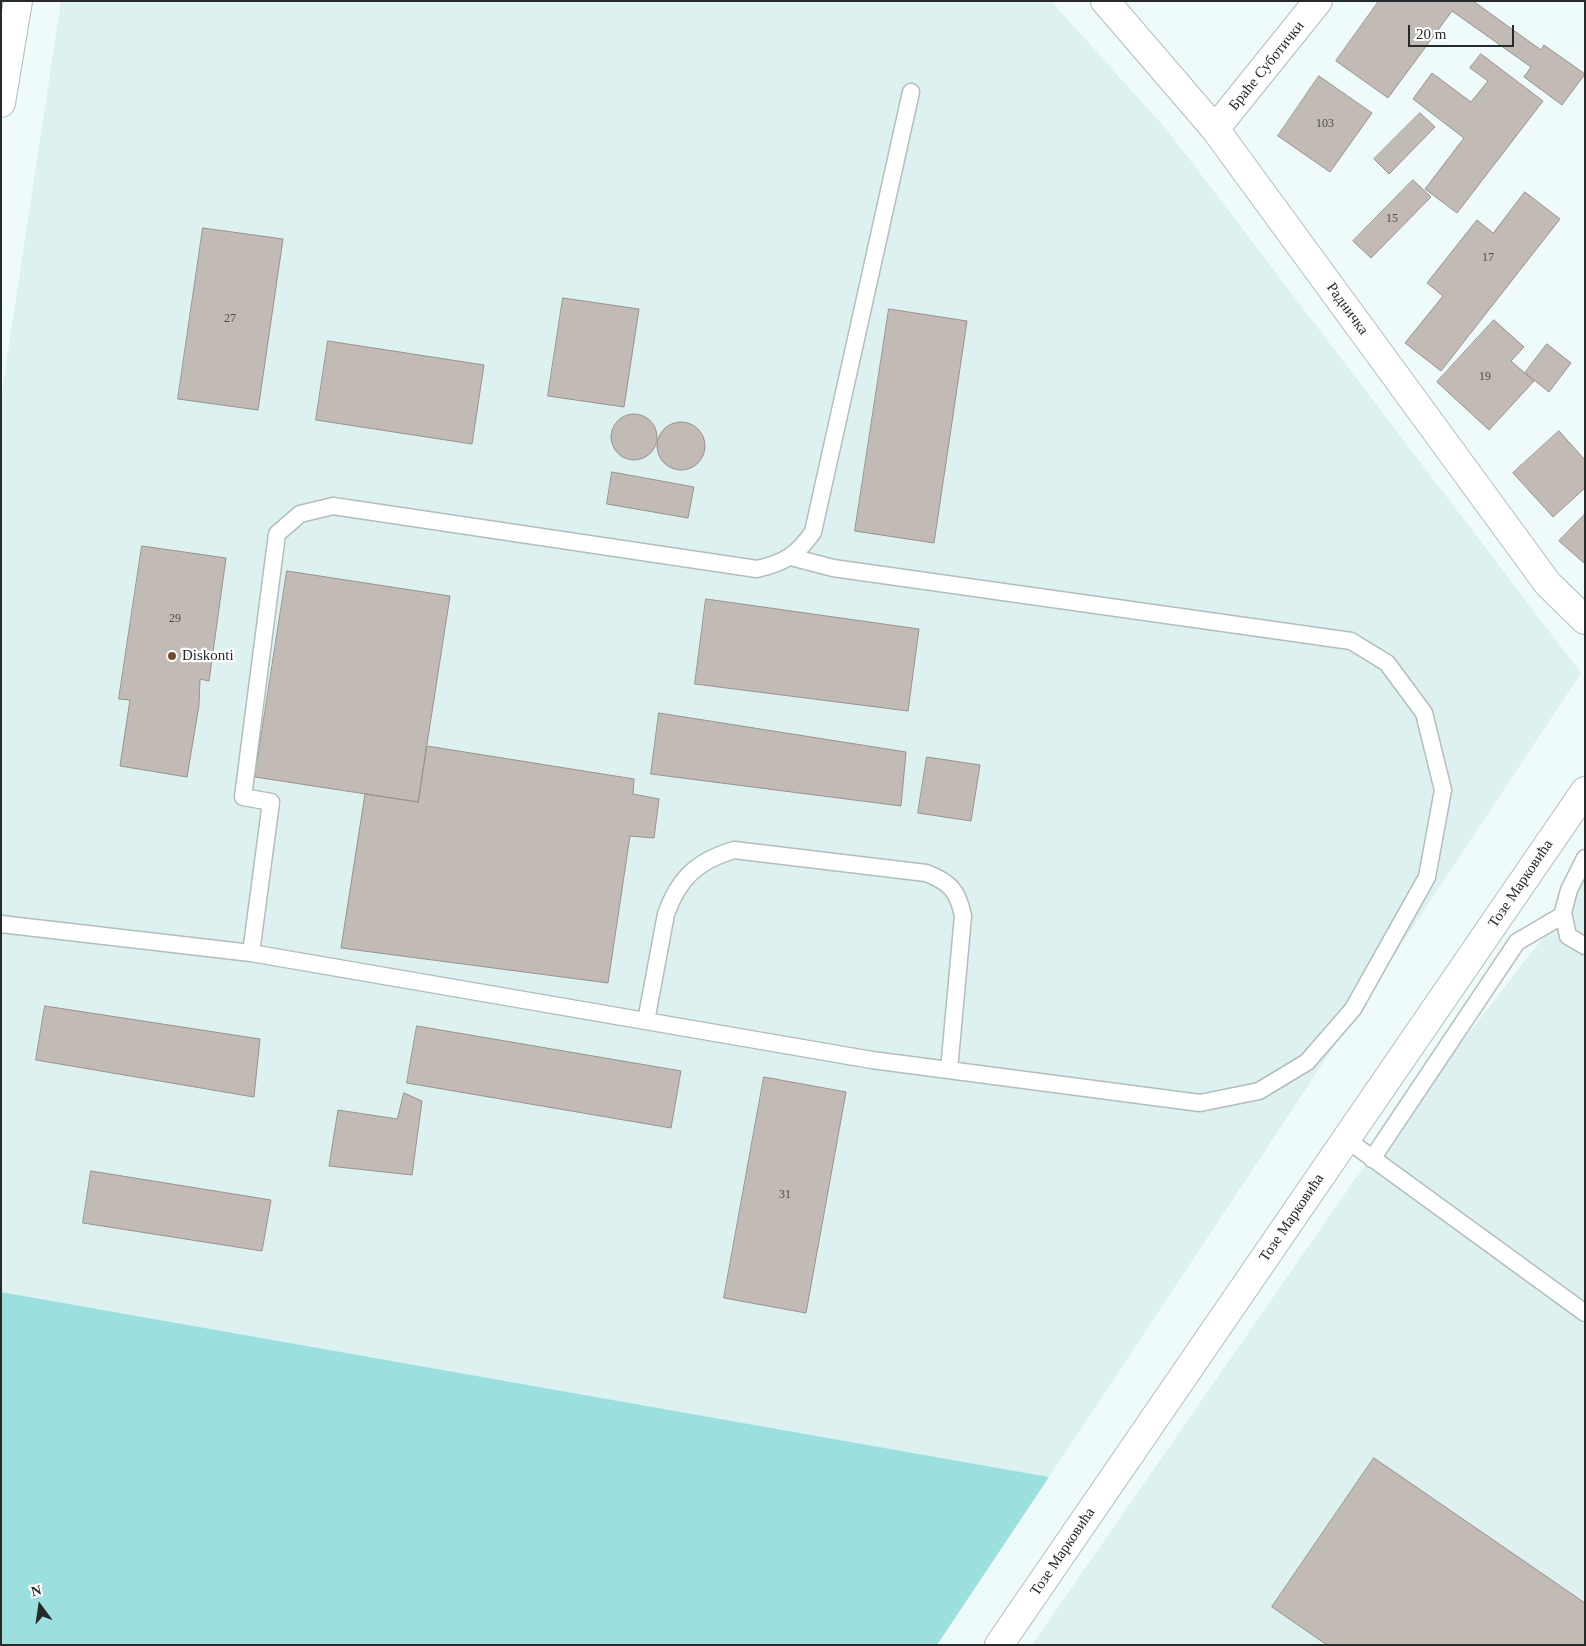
<!DOCTYPE html>
<meta charset="utf-8">
<style>
body{margin:0}
#map{position:relative;width:1586px;height:1646px;overflow:hidden;background:#effafa;font-family:"Times New Roman",serif}
canvas{display:block}
.frame{position:absolute;inset:0;border:2px solid #262a2a;pointer-events:none}
.north{position:absolute;left:15px;top:1581px;width:50px;height:50px;-webkit-text-stroke:4px #fff;paint-order:stroke;rotate:346deg;font-size:14px;font-weight:700;line-height:20px;text-align:center;color:#262a2a}
.north::after{content:'';display:block;margin:auto;width:18px;height:22px;background:#262a2a;clip-path:polygon(50% 0,100% 100%,50% 72%,0 100%)}
.scale{position:absolute;left:1408px;top:25px;width:106px;height:22px;box-sizing:border-box;border:2px solid #262a2a;border-top:0;padding-left:6px;font-size:15px;line-height:18px;white-space:nowrap;color:#262a2a;-webkit-text-stroke:4px #fff;paint-order:stroke}
</style>
<div id="map">
<canvas width="1586" height="1646"></canvas>
<div class="frame"></div>
<div class="north">N</div>
<div class="scale">20 m</div>
</div>
<script>
const g = document.querySelector('canvas').getContext('2d');
g.lineJoin = 'round';
function paint(path, color) { g.fillStyle = color; g.fill(path, 'evenodd'); }
function stroke(path, color, width, dash) { g.strokeStyle = color; g.lineWidth = width; g.lineCap = dash ? 'butt' : 'round'; g.setLineDash(dash || []); g.stroke(path); }
function label(font, color, halo, rows, align = 'center') {
  g.font = font + ' "Times New Roman",serif'; g.lineWidth = 4.5; g.setLineDash([]); g.textBaseline = 'middle'; g.strokeStyle = halo; g.fillStyle = color; for (const [text, x, y, turn = 0] of rows) {
    g.save(); g.translate(x, y); g.rotate((+turn || 0) * Math.PI / 180); g.textAlign = isNaN(turn) ? turn : align; if (halo) g.strokeText(text, 0, 0); g.fillText(text, 0, 0); g.restore();
  }
}
paint(new Path2D(`
 M61,1H1051L1167,130L1581,673L1049,1477L1,1292V398Z
 M1585,860V1645H1032L1353,1182L1563,912Z`), '#dcf1f0');
paint(new Path2D(`
 M1,1292L1049,1477L937,1645H1Z`), '#9be0de');
const building = new Path2D(`
 M1379,1H1473L1541,50L1544,45L1585,74L1562,105L1524,77L1531,67L1452,11L1388,98L1336,61Z
 M1481,54L1543,101L1457,213L1425,189L1464,138L1413,99L1432,73L1471,102L1488,81L1470,68Z
 M1319,76L1372,113L1330,172L1278,136Z
 M1420,113L1435,127L1389,174L1374,159Z
 M1413,180L1431,197L1371,258L1353,241Z
 M1525,192L1560,219L1441,371L1405,343L1443,296L1427,283L1477,220L1493,233Z
 M203,228L283,239L258,410L178,399Z
 M563,298L639,309L624,407L548,396Z
 M889,309L967,321L934,543L855,531Z
 M1494,320L1524,347L1511,361L1534,381L1489,430L1437,382Z
 M328,341L484,365L472,444L316,420Z
 M1547,344L1571,363L1549,392L1525,373Z
 M611 437a23 23 0 1 1 46 0a23 23 0 1 1-46 0Z
 M657 446a24 24 0 1 1 48 0a24 24 0 1 1-48 0Z
 M1559,431L1585,460V488L1553,517L1513,473Z
 M612,472L694,487L688,518L607,504Z
 M1585,514V564L1559,541Z
 M142,546L226,558L209,681L200,679L199,705L187,777L120,766L130,700L119,699Z
 M287,571L450,596L418,802L255,777Z
 M706,599L919,629L908,711L695,684Z
 M659,713L906,752L901,806L651,774Z
 M427,746L634,779L633,794L659,799L654,838L630,836L608,983L341,948L365,794L418,802Z
 M927,757L980,765L971,821L918,813Z
 M45,1006L260,1039L254,1097L36,1060Z
 M417,1026L681,1071L671,1128L407,1083Z
 M764,1077L846,1092L806,1313L724,1298Z
 M404,1093L422,1101L412,1175L329,1166L338,1110L397,1119Z
 M91,1171L271,1200L262,1251L83,1223Z
 M1374,1458L1585,1603V1645H1327L1272,1607Z`);
paint(building, '#c2bab4');
stroke(building, '#9a928d', 1);
const service = new Path2D(`
 M1585,858L1569,890L1563,912L1568,936L1585,946
 M1,924L251,953L872,1060L1200,1103L1259,1091L1307,1062L1353,1009L1427,877L1443,790L1424,713L1387,663L1351,641L833,568L791,557
 M251,953L271,802L243,797L277,534L300,514L333,506L757,569C784,563 797,555 813,532L911,92
 M646,1021L666,914C679,878 697,861 734,850L926,873C950,882 958,891 963,916L949,1070
 M1346,1139L1585,1313
 M1372,1159L1517,942L1563,915`);
const minor = new Path2D(`
 M1105,1L1215,129L1548,584L1585,620
 M1215,129L1318,1
 M999,1645L1585,791`);
const tertiary = new Path2D(`
 M1,103L18,1`);
stroke(service, '#b2bdbc', 19);
stroke(minor, '#b2bdbc', 30);
stroke(tertiary, '#b2bdbc', 30);
stroke(service, '#fff', 16);
stroke(minor, '#fff', 28);
stroke(tertiary, '#fff', 28);
for (const [x, y, r, color] of [
 [172,656,5,"#744e2b"]
]) { const dot = new Path2D(); dot.arc(x, y, r, 0, 2 * Math.PI); g.fillStyle = color; g.fill(dot); stroke(dot, '#fff', 2); }
label('12px', '#4d4e4c', null, [
 ["103",1325,124],
 ["15",1392,219],
 ["17",1488,258],
 ["27",230,319],
 ["19",1485,377],
 ["29",175,619],
 ["31",785,1195]
]);
label('15px', '#262a2a', '#fff', [
 ["Браће Суботички",1267,66,-51],
 ["Радничка",1347,309,54],
 ["Тозе Марковића",1521,884,-56],
 ["Тозе Марковића",1292,1218,-56],
 ["Тозе Марковића",1063,1552,-56]
]);
label('15px', '#262a2a', '#fff', [
 ["Diskonti",182,656]
], 'left');
</script>
